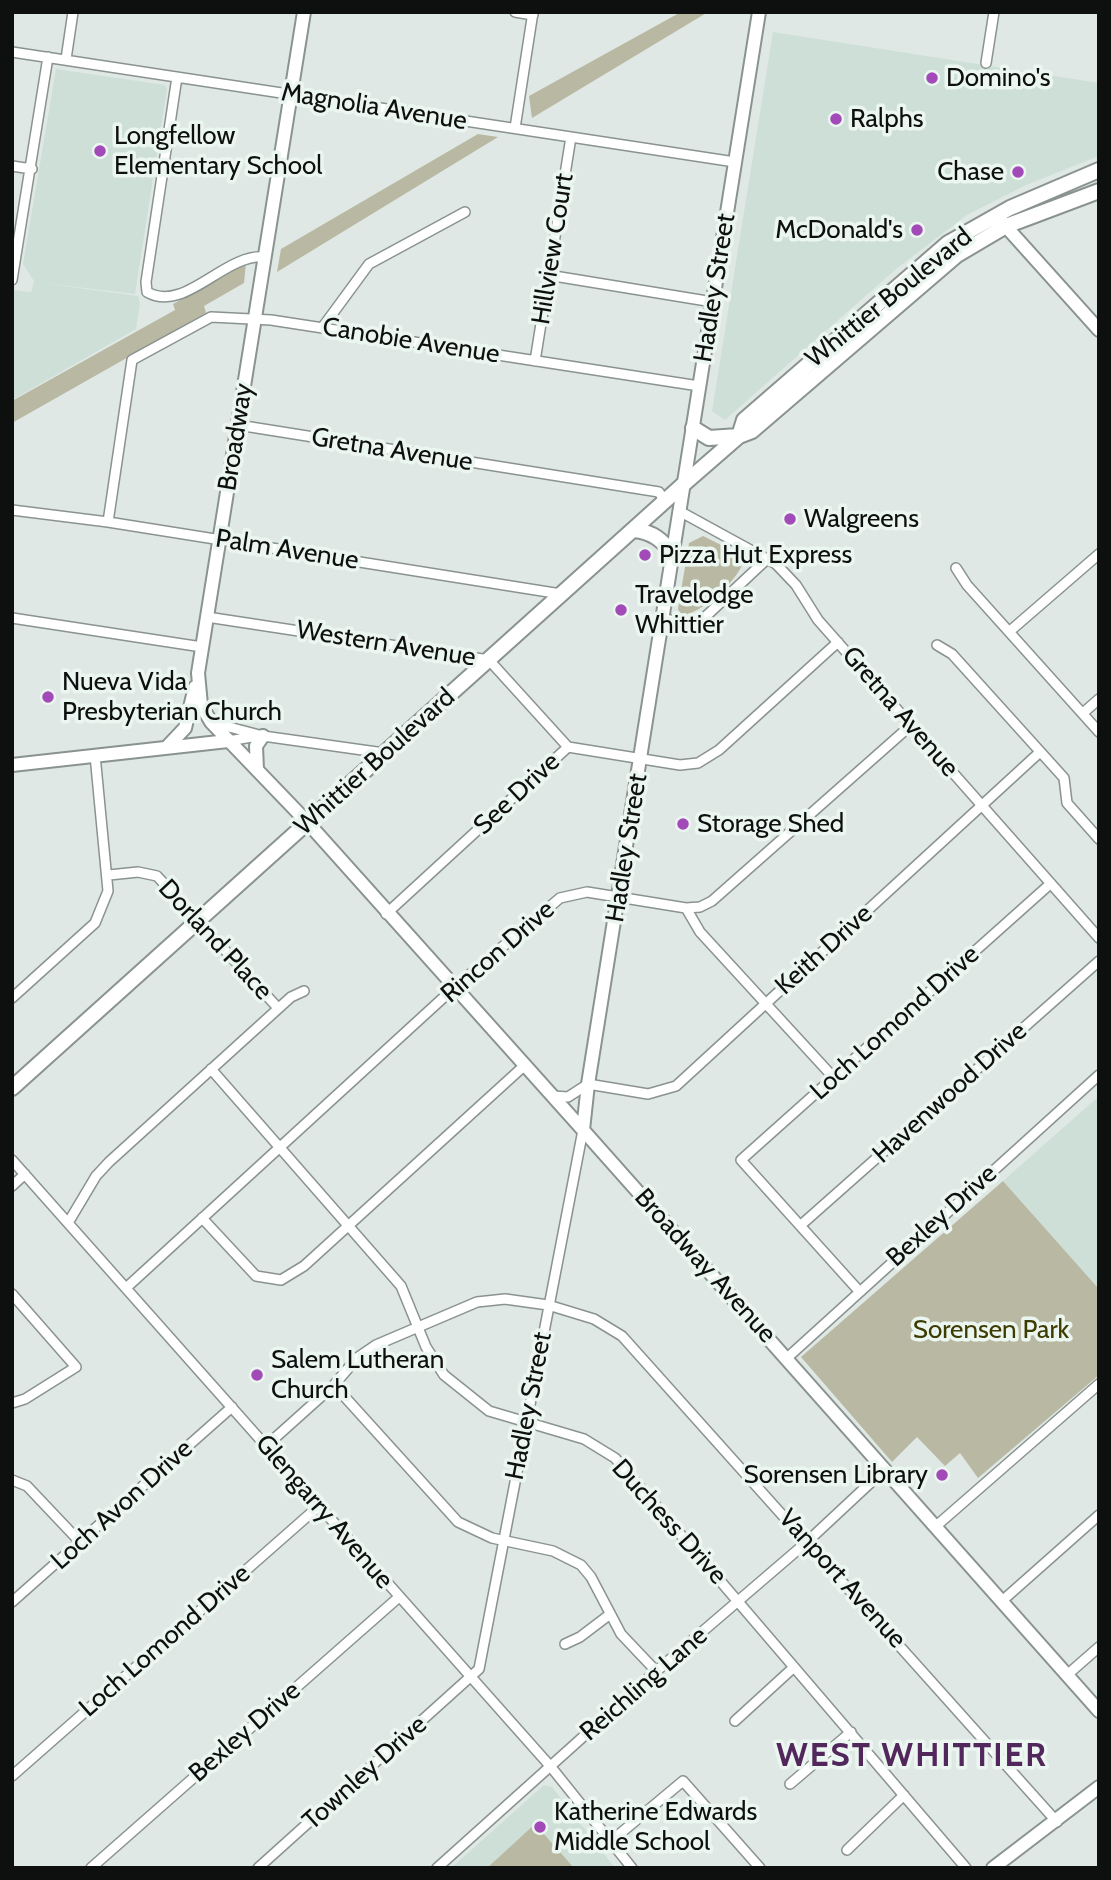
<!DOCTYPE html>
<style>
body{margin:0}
#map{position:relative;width:1111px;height:1880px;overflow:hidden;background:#dfe8e4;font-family:Cabin,sans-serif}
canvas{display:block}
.frame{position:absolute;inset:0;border:14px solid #0d100f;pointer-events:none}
</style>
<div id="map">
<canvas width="1111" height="1880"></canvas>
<div class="frame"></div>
</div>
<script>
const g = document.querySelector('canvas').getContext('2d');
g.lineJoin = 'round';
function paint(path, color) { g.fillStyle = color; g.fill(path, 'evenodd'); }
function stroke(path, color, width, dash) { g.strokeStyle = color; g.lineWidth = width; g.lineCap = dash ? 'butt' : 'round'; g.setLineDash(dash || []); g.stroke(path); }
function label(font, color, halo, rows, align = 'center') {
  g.font = font + ' Cabin,sans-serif'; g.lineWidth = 7; g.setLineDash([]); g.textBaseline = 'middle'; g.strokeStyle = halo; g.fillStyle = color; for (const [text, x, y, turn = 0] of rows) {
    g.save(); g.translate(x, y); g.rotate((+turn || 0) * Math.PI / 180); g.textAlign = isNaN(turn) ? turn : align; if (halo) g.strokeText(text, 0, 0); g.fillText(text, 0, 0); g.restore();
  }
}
paint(new Path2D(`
 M773,32L1099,83V156L1026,185L967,215L896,269L725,420L712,411Z
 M56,69L165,85L167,89L135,294L35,282L138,296L140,304L136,329L12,400V290L31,292L34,281L23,264Z
 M1099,1096V1289L1003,1181Z
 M544,1785L552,1787L615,1868H451Z`), '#cedfd8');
paint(new Path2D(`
 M681,12H708L532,118L529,96Z
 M478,134L498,137L277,272L281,249Z
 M246,263L244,283L204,306L206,313L12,423V401L175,310L173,304Z
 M703,536L739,554L743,561C741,578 699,616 681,615L678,609L689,543Z
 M1003,1181L1099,1289V1375L978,1478L960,1453L945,1466L917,1437L892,1462L801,1357Z
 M535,1824L574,1868H487Z`), '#b9b9a3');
const street = new Path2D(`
 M515,12L533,15
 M12,52L735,162
 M66,59L73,12
 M986,63L994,12
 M177,77L146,282L147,292C185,314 224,253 265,257
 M515,128L533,12
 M12,166L32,169
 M548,275L713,302
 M12,280L48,57
 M322,328L369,264L465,212
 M535,361L571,137
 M238,425L659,492L665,502
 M12,510L108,522L561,594
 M681,512L776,564L796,585L818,620L1099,938
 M108,522L132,360L211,317L271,320L699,386
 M956,568L967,585L1099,732
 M207,617L489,660L568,747
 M12,618L202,647
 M663,619L684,622L704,618L767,559
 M1010,631L1099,554
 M937,645L952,654L1064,778L1067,803L1099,839
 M1083,713L1099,699
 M214,723L263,736L384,753
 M228,741L258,736
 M109,875L138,872L157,876L278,1008
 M686,908L700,932L834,1078
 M386,914L568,747L680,765L698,763L719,750L838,642
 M12,998L95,923L108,891L95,755
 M211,1069L401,1286L426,1347L444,1375L489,1411L584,1439L615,1458L966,1868
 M553,1096L568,1097L588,1084L648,1094L676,1086L1040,752
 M12,1160L551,1767L632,1868
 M12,1186L25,1174
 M202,1218L256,1276L281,1280L304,1266L525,1065
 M68,1223L96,1176L109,1162L291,997L304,991
 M801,1225L1099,961
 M126,1288L455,987L560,898L587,892L686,908L700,907L712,901L910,726
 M859,1291L741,1160L1049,885
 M12,1294L76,1367L25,1399L12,1403
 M787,1358L1099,1075
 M334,1385L458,1522L492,1538L553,1551L581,1565L591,1577L621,1634L656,1671
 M266,1446L334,1385L357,1358L376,1345L477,1302L505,1299L548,1305L594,1319L622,1336L1057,1822
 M12,1480L27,1486L80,1542
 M935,1527L1099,1384
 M1002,1601L1099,1515
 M12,1602L232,1407
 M565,1644L580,1637L609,1615
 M1067,1675L1099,1647
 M735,1721L793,1668
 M12,1776L319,1506
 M790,1784L851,1732
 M610,1842L683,1781L760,1868
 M847,1850L904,1795
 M91,1868L399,1597
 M258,1868L479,1669L583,1130
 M437,1868L653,1674L808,1541L883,1471`);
const secondary = new Path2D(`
 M304,12L198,673L201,705L211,722L308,823L583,1130L1099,1711
 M1001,221L1099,330
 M167,747L185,728L195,687
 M12,765L228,741
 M257,770L256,746L263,736
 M583,1130L588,1084L759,12
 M993,1868L1099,1787`);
const primary = new Path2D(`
 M693,428L709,438L738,436
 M739,436L744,420L948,243L1010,208L1099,170
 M634,530C653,532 662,540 674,555
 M12,1088L686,482L739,436L752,431L957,255L1006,226L1099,191`);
stroke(street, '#8a938f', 12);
stroke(secondary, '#8a938f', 16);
stroke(primary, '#8a938f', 18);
stroke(street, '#fff', 9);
stroke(secondary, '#fff', 12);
stroke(primary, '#fff', 14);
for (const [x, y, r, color] of [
 [932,78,7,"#a24bb8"],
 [836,119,7,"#a24bb8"],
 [100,151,7,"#a24bb8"],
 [1018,172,7,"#a24bb8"],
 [917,230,7,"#a24bb8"],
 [790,519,7,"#a24bb8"],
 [645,555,7,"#a24bb8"],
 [621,610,7,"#a24bb8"],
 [48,697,7,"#a24bb8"],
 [683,824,7,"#a24bb8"],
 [257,1375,7,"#a24bb8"],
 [942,1475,7,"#a24bb8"],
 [540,1827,7,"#a24bb8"]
]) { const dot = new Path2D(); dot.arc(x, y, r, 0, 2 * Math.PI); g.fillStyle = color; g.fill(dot); stroke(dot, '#ecf6f1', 2.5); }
label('26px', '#0d100f', '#ecf6f1', [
 ["Domino's",946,78],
 ["Ralphs",850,119],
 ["Longfellow",114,136],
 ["Elementary School",114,166],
 ["Chase",1004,172,"right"],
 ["McDonald's",903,230,"right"],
 ["Walgreens",804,519],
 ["Pizza Hut Express",659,555],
 ["Travelodge",635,595],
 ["Whittier",635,625],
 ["Nueva Vida",62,682],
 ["Presbyterian Church",62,712],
 ["Storage Shed",697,824],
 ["Salem Lutheran",271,1360],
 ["Church",271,1390],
 ["Sorensen Library",928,1475,"right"],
 ["Katherine Edwards",554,1812],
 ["Middle School",554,1842]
], 'left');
label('26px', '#0d100f', '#ecf6f1', [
 ["Magnolia Avenue",374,107,9],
 ["Hillview Court",553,249,-81],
 ["Hadley Street",715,288,-81],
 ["Whittier Boulevard",889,298,-39],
 ["Canobie Avenue",411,341,9],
 ["Broadway",236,437,-81],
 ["Gretna Avenue",392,450,9],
 ["Palm Avenue",287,550,9],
 ["Western Avenue",386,644,9],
 ["Gretna Avenue",900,712,49],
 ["Whittier Boulevard",375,762,-42],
 ["See Drive",517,794,-43],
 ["Hadley Street",627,848,-81],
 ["Dorland Place",215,940,47],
 ["Keith Drive",824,950,-42],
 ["Rincon Drive",498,952,-41],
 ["Loch Lomond Drive",895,1023,-42],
 ["Havenwood Drive",950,1093,-42],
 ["Bexley Drive",942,1216,-42],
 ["Broadway Avenue",705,1266,48],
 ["Hadley Street",529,1406,-79],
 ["Loch Avon Drive",122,1505,-42],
 ["Glengarry Avenue",324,1512,49],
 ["Duchess Drive",669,1522,48],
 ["Vanport Avenue",842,1579,48],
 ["Loch Lomond Drive",165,1641,-41],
 ["Reichling Lane",644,1684,-41],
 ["Bexley Drive",245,1732,-41],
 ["Townley Drive",365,1773,-42]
]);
label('26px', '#3e3c00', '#ecf6f1', [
 ["Sorensen Park",991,1330]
]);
g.letterSpacing = '2px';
label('bold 33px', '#52275c', '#ecf6f1', [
 ["WEST WHITTIER",912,1756]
]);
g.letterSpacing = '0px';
</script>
